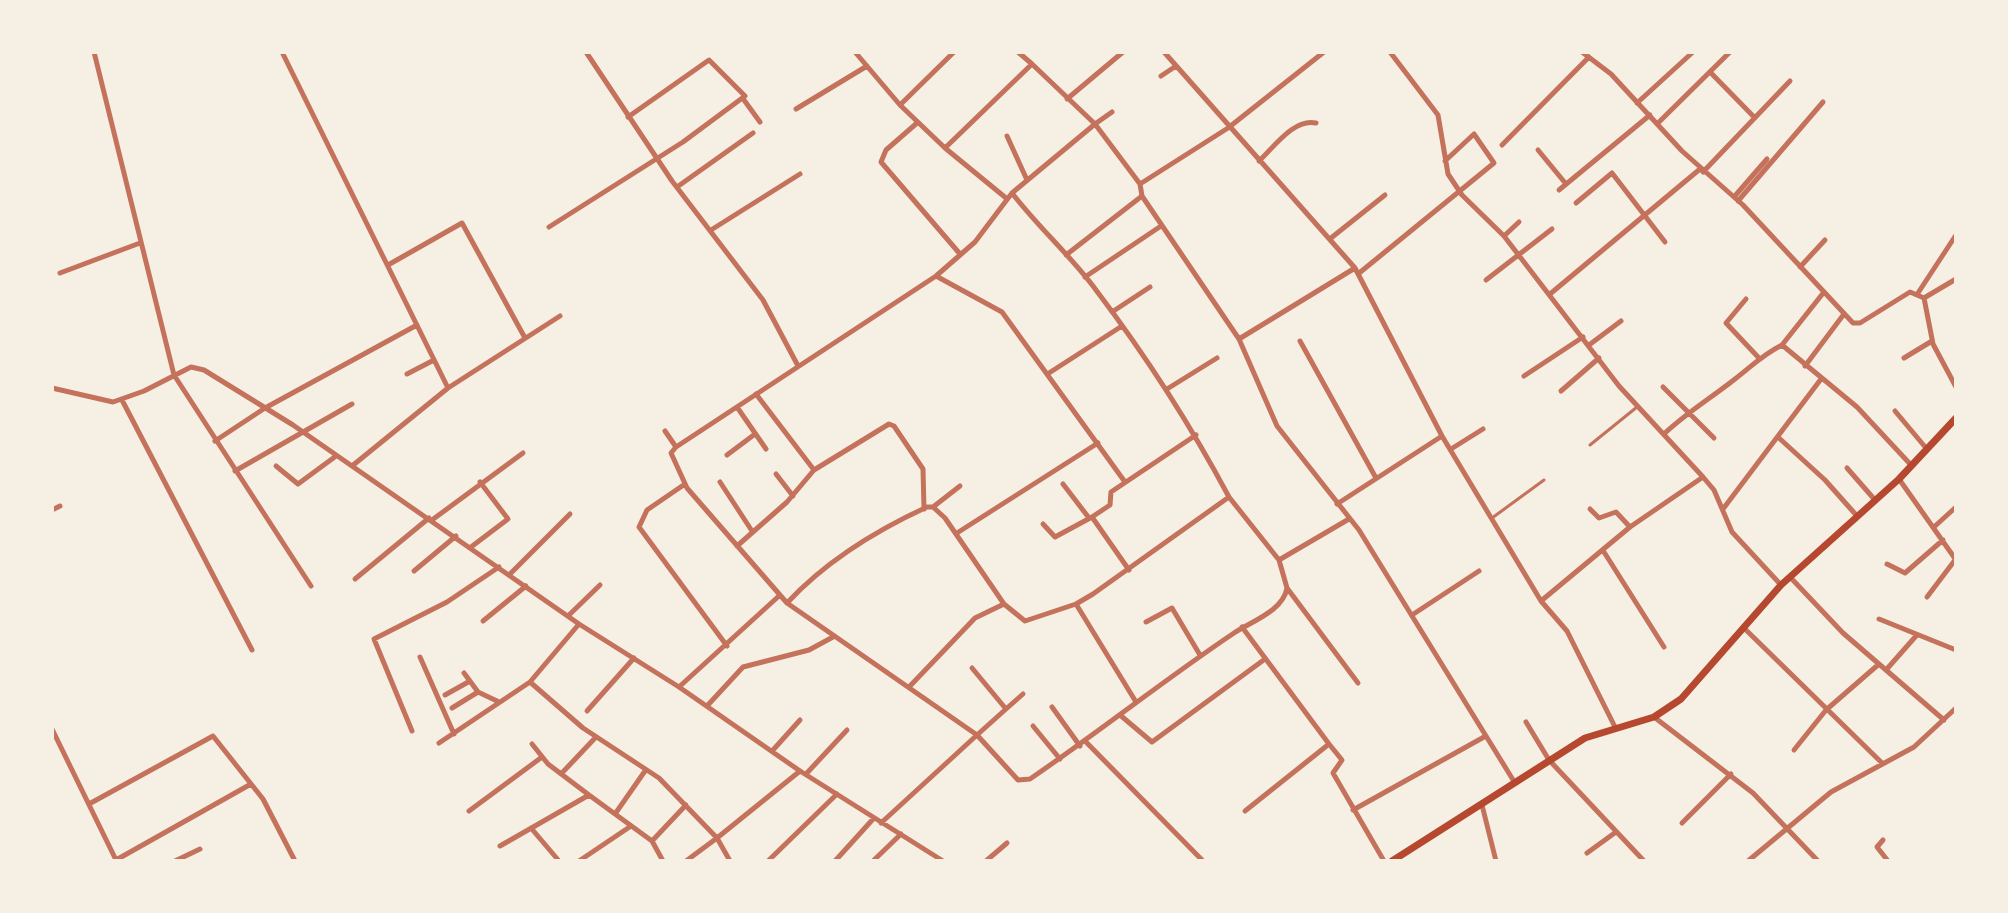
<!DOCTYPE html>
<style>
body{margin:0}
#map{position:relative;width:2008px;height:913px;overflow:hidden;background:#f6efe4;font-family:"Sofia Sans Condensed",sans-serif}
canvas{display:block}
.frame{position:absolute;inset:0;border:54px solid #f6efe4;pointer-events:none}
</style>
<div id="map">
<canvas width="2008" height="913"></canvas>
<div class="frame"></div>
</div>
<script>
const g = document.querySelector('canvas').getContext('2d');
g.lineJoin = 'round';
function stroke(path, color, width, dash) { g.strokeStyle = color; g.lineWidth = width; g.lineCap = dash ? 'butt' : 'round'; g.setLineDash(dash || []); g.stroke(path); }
stroke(new Path2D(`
 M1590,445L1637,407
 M1492,518L1544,480`), '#c5725c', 3);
stroke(new Path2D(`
 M94,52L174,375L311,586
 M282,52L448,388L352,466
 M586,52L672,181L763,300L797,364
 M855,52L900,105L945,148L1032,64L1095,124L1112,112
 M1018,52L1032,64
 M1164,52L1355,268L1442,436L1541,601L1567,631L1615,727
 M1390,52L1438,115L1448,174L1462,195L1504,236L1619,386L1703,477L1630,527L1541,601
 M1582,52L1611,74L1682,151L1743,205L1853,323H1860L1910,292L1924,298L1933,344L1956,387
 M1711,73L1755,118
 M1161,76L1176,66
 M1067,99L1123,52
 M744,100L760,122
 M1637,103L1693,52
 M900,105L954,52
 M796,109L867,66
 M917,123L886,150L881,162L960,254
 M1658,123L1730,52
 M1007,136L1027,180
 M1502,145L1589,57
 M945,148L1006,198
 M1538,150L1566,184
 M1259,161C1274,147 1294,118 1316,123
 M1703,172L1790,81
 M1140,184L1142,196L1239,339L1277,426L1359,530L1515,783
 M677,187L753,133
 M1559,190L1650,115
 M1012,193C1038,227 1071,256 1096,290C1146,356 1190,424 1229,497
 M1734,197L1767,159
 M1738,201L1823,102
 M1576,203L1612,173L1665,242
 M549,227L683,142L745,96L709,60L628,117
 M711,230L800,174
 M1504,236L1519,222
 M1331,238L1385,195
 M1066,255L1142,196
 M388,265L462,223L525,338
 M1800,267L1825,240
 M60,273L140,243
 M1358,274L1494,163L1474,134L1445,161
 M936,276L1002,312L1125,482
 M1085,277L1161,226
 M1486,280L1552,229
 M1824,292L1782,345L1857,407L1911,465
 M1918,293L1956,235
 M1550,294L1700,169
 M1924,298L1956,279
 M1746,299L1726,323L1758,357
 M1112,312L1150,287
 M1239,339L1355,268
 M1300,341L1376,478
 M1589,345L1621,321
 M1904,358L1932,341
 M1805,366L1844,314
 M1049,373L1122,326
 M407,374L434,360
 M1524,376L1583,337
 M1663,387L1714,438
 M52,388L113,402L144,391L191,367L204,370L293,425L579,624L679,687L800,771L943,861
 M448,388L560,316
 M1167,389L1217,358
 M1561,391L1599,358
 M756,394L814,470
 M122,400L252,650
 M737,407L766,449
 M1895,411L1926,448
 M665,431L676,447
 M1664,434C1686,413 1711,398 1735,379C1752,366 1762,355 1782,345
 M1779,438L1825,480L1857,516
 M215,441L265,408L417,325
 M1451,449L1483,429
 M727,455L755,434
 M276,466L298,484L336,456
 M1847,468L1875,500
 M235,471L352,404
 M776,474L793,496
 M1703,477L1714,490L1732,532L1781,585
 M1899,479L1956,560
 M720,482L752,531
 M685,484L647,510L639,527L727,646
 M1063,484L1089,518
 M1337,504L1442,436
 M933,507L960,486
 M1590,509L1599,518L1616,512L1630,527
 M1723,509L1821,379
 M52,510L60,506
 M432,520L523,453
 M1043,524L1055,537L1092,517
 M1934,527L1956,507
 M957,533L1098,443
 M737,546L787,502L814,470L889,424L894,426L923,469L924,509
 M471,547L508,519L480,482
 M1604,552L1664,647
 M1887,564L1905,573L1943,540
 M1129,570L1092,517L1110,505L1111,492L1196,435
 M414,571L456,536
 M510,574L570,514
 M1790,577L1843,633L1944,720
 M355,579L429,518
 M1287,588L1358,683
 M780,595L787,603C825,562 877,530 927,507H933L945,518L1004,604L1025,621L1076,604L1093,594L1229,497L1279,560
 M1927,597L1955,560
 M787,603L977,735L881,823
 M1076,604L1136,702
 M1412,615L1479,571
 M568,616L600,585
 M1879,619L1956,650
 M483,621L526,586
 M1146,622L1172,608L1200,655
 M579,624L530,682L583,728L659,778L717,838L686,861
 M1242,627L1329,744
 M1744,628L1882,763
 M420,657L454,734
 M972,668L1006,709L977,735L1018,780L1030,779C1099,732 1164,680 1234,633C1252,621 1283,611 1287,588L1279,560L1349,519
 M1886,670L1916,636
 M464,673L478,692L497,701
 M910,686L975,618L1004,604
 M679,687L780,595L687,488L671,453L676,447L936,276L975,242L1012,193L1095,124L1140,184L1228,128L1324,52
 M445,695L470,681
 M707,706L743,667L809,650L833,637
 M1052,707L1080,746
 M452,708L478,692
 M1006,709L1023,694
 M587,711L634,658
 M1120,715L1152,742L1265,659
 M1654,717L1753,793L1818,861
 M1526,722L1549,760L1644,861
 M1033,726L1060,759
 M52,729L116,860
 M412,731L374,639L447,602L499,567
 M1086,742L1203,861
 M439,743L530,682
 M532,744L548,764L589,795
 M773,750L800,720
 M1794,750L1826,710L1879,664
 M561,774L596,737
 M806,774L847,730
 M89,804L213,736L263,799L295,861
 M1482,805L1496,861
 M1353,810L1484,737
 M469,811L542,757
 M1245,811L1329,744L1342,760L1333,773L1384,861
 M615,814L645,771
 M1682,823L1731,774
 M531,828L559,861
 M1883,840L1877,847L1888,861
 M652,841L686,805
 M500,846L589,795L652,841L663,861
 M1587,853L1616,832
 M116,860L251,784
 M175,861L200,849
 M579,861L631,826
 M730,861L717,838L800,771
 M768,861L837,794
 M835,861L874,818
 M873,861L901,834
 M986,861L1007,843
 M1748,861L1831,792L1914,747L1956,708`), '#c5725c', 5);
stroke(new Path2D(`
 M1392,861L1585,738L1654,717L1681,699L1781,585L1899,479L1956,418`), '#b5482f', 7);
</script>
